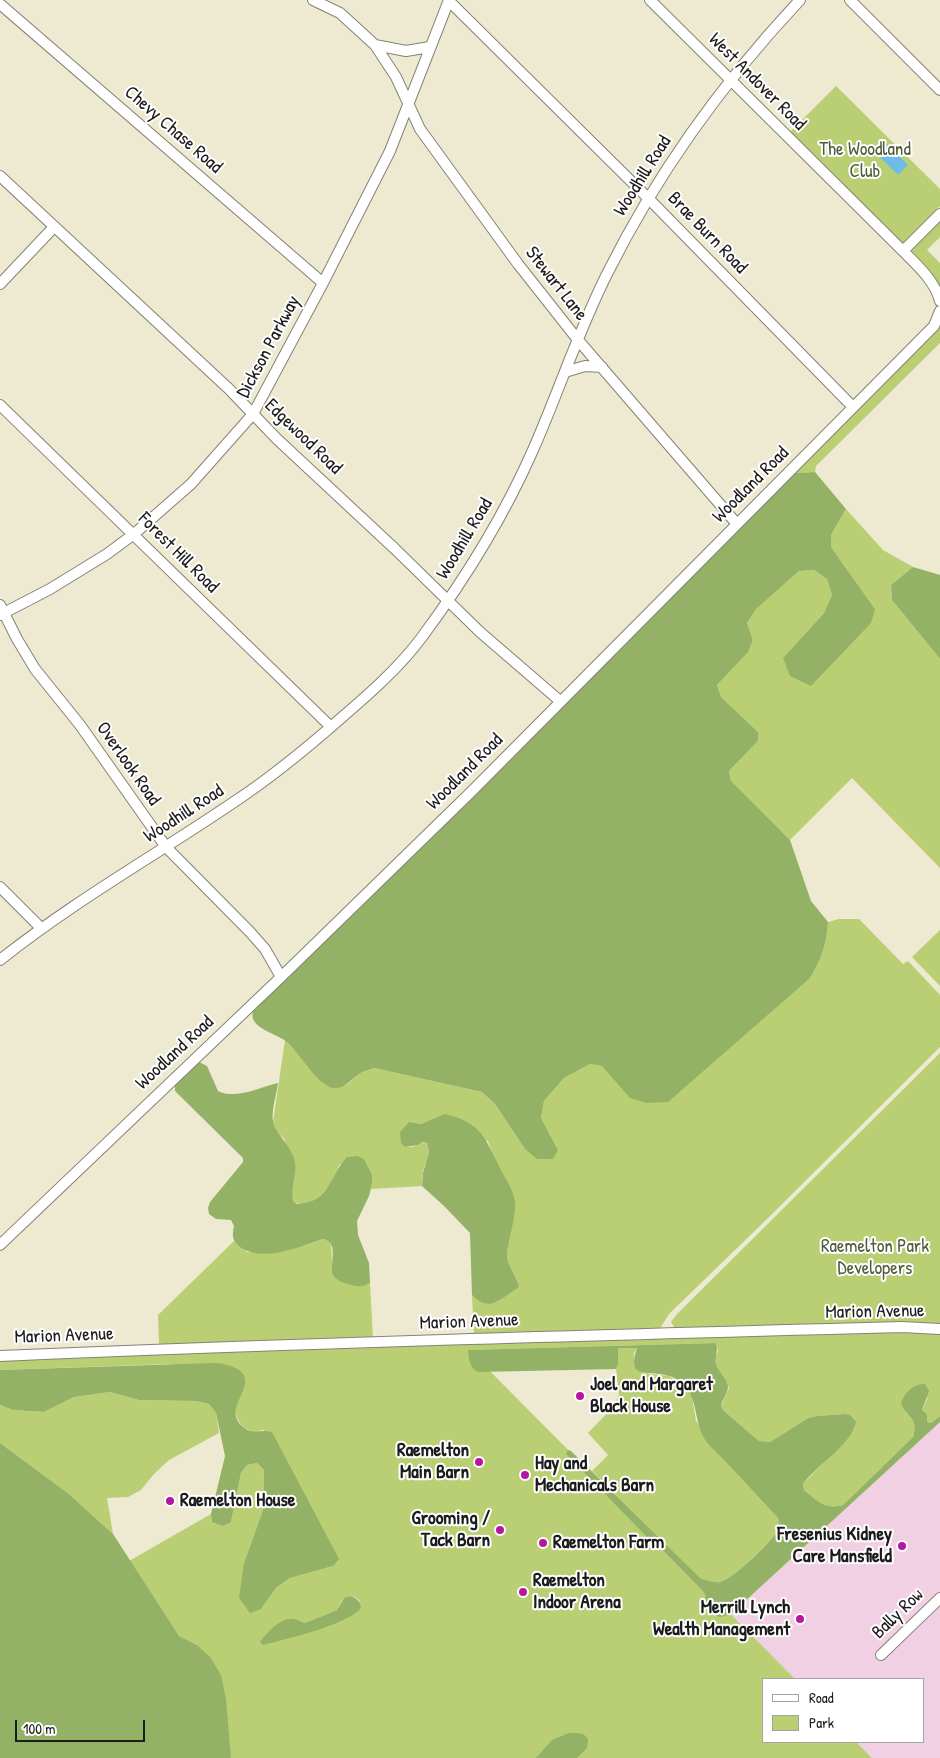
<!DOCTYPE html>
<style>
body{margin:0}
#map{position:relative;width:940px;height:1758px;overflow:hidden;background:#eee9d1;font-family:"Patrick Hand",sans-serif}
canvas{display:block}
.legend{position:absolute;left:762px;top:1678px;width:162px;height:65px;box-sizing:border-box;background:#fff;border:1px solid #a4a4a4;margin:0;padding:6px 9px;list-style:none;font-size:15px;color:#1c1c1c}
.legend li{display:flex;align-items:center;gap:10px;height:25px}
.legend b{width:25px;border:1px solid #a4a4a4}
.scale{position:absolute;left:15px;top:1720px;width:130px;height:22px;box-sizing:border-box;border:2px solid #1c1c1c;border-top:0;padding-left:6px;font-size:15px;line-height:18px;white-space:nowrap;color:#1c1c1c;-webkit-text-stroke:4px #fff;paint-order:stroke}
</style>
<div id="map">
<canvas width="940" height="1758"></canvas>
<ul class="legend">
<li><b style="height:6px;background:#fff"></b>Road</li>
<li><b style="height:14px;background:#bacf73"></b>Park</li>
</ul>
<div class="scale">100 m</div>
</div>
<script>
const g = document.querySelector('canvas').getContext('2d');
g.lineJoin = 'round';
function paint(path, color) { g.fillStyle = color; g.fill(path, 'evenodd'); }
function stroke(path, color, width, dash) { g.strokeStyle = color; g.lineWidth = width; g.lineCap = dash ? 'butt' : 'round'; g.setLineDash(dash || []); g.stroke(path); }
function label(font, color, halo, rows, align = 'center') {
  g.font = font + ' "Patrick Hand",sans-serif'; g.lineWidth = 4; g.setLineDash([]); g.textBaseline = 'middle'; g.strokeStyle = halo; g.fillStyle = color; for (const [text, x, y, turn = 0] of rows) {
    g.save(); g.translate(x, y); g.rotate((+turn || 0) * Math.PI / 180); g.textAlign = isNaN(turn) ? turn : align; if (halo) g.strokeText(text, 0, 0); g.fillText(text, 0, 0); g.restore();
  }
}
paint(new Path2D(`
 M940,1422V1758H872L856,1742H924V1679H795L731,1614Z`), '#f1d0e4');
paint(new Path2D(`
 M836,86L940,189V206L902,244L789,133Z
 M940,222V237L927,250L940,263V289L910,252Z
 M940,323V343L816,466L815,472L795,473L794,472Z
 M846,509L883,550L913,567L891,585L892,600L940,659V868L852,778L790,840L731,782L729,771L758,741V732L721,697L717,685L748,651L753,640L747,623L756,608L799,571L814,570L827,579L832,595L824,613L783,658L875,609L831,547V535Z
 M839,919H859L903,964L908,961L940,995V1047L767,1219L669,1314L659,1330L474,1335L472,1295C491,1313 504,1297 519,1285L508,1262L507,1255L508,1241L514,1211L488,1141L430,1121L421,1124L409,1122L405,1147H412L425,1142C434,1150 424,1163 423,1173C422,1177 422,1182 422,1186L371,1189L372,1184L340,1164C337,1170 335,1177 332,1182C325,1194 306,1210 293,1201L291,1194L293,1181L285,1140L276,1130L273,1122L285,1040L296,1050L327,1086L348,1084L360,1073L374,1068L482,1092L495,1104L525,1149L558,1150L541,1118L544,1101L564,1078L590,1064L603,1066L631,1098L810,978C821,960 827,943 828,922Z
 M940,930V986L912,957Z
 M940,1053V1324L676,1330L671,1322L677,1314Z
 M323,1239L328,1240L331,1244L333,1275L367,1285L370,1283L373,1339L159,1345L158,1315L234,1241L247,1252L307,1245Z
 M896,1331L940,1334V1416L931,1423L927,1422V1414L922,1410L928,1397L906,1413C915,1421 917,1425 913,1437L843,1505C824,1510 818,1501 804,1490L803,1484L842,1444L855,1427L844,1414L817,1416L808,1418L770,1442L759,1441L724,1411L721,1406L729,1388L727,1382L720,1374L716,1363L715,1357L718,1351L716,1343L469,1350L795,1679H764V1742H856L872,1758H0V1455L154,1655L197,1645L179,1636L129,1561L211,1514L212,1522H231L241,1473L247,1465L257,1463L264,1470L263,1510L244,1563L261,1609L276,1588L290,1578L333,1566L264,1430C254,1432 247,1432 240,1423C229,1406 243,1397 245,1382C246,1378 243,1375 241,1372L170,1364L0,1370V1361L159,1353ZM350,1596L355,1597L360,1601L261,1644C266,1631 279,1621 294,1619C298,1619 301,1622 305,1623L337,1610L342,1600Z
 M618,1348H637L634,1353L635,1366L642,1373L669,1376L684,1386L692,1396L696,1421L778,1518L780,1528C772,1541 735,1578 720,1582C715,1583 707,1580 701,1580L592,1471L608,1455L588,1433L614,1406L619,1395L616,1369L618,1365Z
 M110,1392L139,1400L196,1401L209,1404L216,1413L219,1433L169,1460L154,1474L141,1490L128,1497L107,1498L113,1534L69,1494L0,1443V1405L13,1410L44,1412L74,1397Z`), '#bacf73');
paint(new Path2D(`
 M815,472L846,509L831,535V547L875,609L871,623L811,686L790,676L783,658L824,613L832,595L827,579L814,570L799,571L756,609L747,623L753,640L748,652L717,685L721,697L758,732V741L729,771L731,781L790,840L811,901L828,922C827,943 821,960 810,978L668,1102L647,1103L630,1098L602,1066L590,1064L564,1078L544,1101L541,1118L558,1150L553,1159H537L525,1149L495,1104L482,1092L374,1068C369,1070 363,1071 359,1074C351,1080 344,1089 333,1088C318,1086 299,1052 287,1042C276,1033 248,1028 253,1011L474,796L795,473Z
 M913,567L940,575V659L892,600L891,585Z
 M199,1062L207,1066L218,1091C236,1100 260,1087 278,1083C277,1093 271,1111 273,1121C274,1132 292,1146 295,1162C297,1175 290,1188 293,1201L297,1204C331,1202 329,1176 347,1157L357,1156L364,1159L372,1175V1184L369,1196L357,1221L358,1235L369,1263L370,1283C364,1287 358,1287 351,1285C345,1283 336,1281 333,1275C329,1264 340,1242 323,1239C299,1247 263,1263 240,1247C232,1240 232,1236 234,1226L231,1220L216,1219L209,1214L208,1208L210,1202L243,1162V1158L175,1091V1085Z
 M445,1114C483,1123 485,1139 501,1170C506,1180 514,1191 515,1202C516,1220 508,1237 507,1255L508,1262L519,1285L518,1288C500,1298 491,1314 472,1295L470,1233L444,1206L422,1186L423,1173L429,1152L427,1143L423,1142L418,1145L405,1147L401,1143L400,1132L409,1122L421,1124Z
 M716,1343C719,1352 713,1358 717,1366C719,1373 729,1381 728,1387C728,1393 722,1400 721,1406L724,1411L759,1441L770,1442L808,1418L817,1416L844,1414L850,1415L856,1422C851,1445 817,1465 803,1484L804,1490C818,1501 824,1510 843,1505L913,1437C919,1417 907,1419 901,1403C905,1392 913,1384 925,1384L929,1391L922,1410L927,1414V1422L931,1423L940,1416V1422L731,1614L720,1617L708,1613L705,1594L701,1589L661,1548L648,1538L566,1454L568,1450L571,1451L701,1579C707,1580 715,1583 720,1582C735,1578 772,1541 780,1528L778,1518C760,1498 742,1479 723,1459C717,1452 707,1445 703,1436C695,1421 697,1399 685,1386C682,1383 674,1377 669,1376C649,1369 626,1382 637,1348H618V1365L616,1369L478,1372C469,1367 469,1359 468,1350Z
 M213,1363C224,1363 249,1368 245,1384C242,1399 225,1415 246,1429C254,1434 263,1429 272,1432L339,1559L333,1566L290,1578L276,1588L261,1609L250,1613L239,1598L244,1563L263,1510L264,1470L257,1463L247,1465L241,1473L231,1522L223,1526L212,1522L211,1514L225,1456L216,1413L209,1404L196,1401L139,1400L110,1392L74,1397L44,1412L13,1410L0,1405V1370Z
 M0,1443L69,1494L113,1534L179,1636L197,1645L210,1657L221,1675L226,1699L231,1758H0Z
 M350,1596C357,1598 360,1601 361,1608C347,1625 286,1639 263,1645L260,1642C267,1633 280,1617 294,1619C298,1619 301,1622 305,1623L337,1610L344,1598Z
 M569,1733C577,1733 584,1732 588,1739L587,1748L577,1758H536L552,1740Z`), '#93b265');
paint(new Path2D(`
 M887,144L908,165L898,175L877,154Z`), '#6dbbe7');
const minor = new Path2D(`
 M313,0L340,13L375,45L406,51L430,47
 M650,0L903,251C917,265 935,281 940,301
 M850,0L940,90
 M449,1L648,198L853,407
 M0,4L323,283
 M375,45L396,77L420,129L518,264L578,340L737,524
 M0,176L229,389L277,439L394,548L480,632L560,701
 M903,251L940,214
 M0,284L54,227
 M565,372L585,366L602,367
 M0,405L331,727
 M0,605L17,639L35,669L80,725L166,847L250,932L265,949L281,977
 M0,615L50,589L107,554L134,534L191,484L253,414L323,283L390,151L449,0
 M0,887L41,928
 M0,960C74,901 156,855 234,802C272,777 307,748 340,719C369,694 399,668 422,637C465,579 504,516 533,450C559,391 579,329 608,272C658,172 724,81 800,0
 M0,1245L281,977L471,792L926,334L934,326L940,311
 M0,1356C301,1343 601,1335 902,1327L940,1329
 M881,1655L940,1598`);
stroke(minor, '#858276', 12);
stroke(minor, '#fff', 10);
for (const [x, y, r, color] of [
 [580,1396,5,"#b5179e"],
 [479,1462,5,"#b5179e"],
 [525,1475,5,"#b5179e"],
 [170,1501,5,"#b5179e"],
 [500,1530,5,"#b5179e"],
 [543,1543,5,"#b5179e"],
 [902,1546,5,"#b5179e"],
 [523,1592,5,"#b5179e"],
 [800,1619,5,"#b5179e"]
]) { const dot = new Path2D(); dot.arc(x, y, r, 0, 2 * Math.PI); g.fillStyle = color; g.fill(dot); stroke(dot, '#fff', 2); }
label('19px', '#1c1c1c', '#fff', [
 ["West Andover Road",757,82,45],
 ["Chevy Chase Road",173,130,41],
 ["Woodhill Road",643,176,-58],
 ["Brae Burn Road",707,233,46],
 ["Stewart Lane",556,284,52],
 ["Dickson Parkway",269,347,-62],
 ["Edgewood Road",303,437,44],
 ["Woodland Road",751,485,-45],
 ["Woodhill Road",465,539,-59],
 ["Forest Hill Road",178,553,45],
 ["Overlook Road",128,764,55],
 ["Woodland Road",465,772,-45],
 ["Woodhill Road",184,814,-33],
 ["Woodland Road",175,1053,-43],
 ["Marion Avenue",875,1312,-1],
 ["Marion Avenue",469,1322,-2],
 ["Marion Avenue",64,1336,-2],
 ["Bally Row",898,1614,-44]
]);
label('19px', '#535b3a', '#fff', [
 ["The Woodland",865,150],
 ["Club",865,172],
 ["Raemelton Park",875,1247],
 ["Developers",875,1269]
]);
label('bold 19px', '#1c1c1c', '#fff', [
 ["Joel and Margaret",590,1385],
 ["Black House",590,1407],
 ["Raemelton",469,1451,"right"],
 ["Main Barn",469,1473,"right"],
 ["Hay and",535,1464],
 ["Mechanicals Barn",535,1486],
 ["Raemelton House",180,1501],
 ["Grooming /",490,1519,"right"],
 ["Tack Barn",490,1541,"right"],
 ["Fresenius Kidney",892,1535,"right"],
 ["Care Mansfield",892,1557,"right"],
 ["Raemelton Farm",553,1543],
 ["Raemelton",533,1581],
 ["Indoor Arena",533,1603],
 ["Merrill Lynch",790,1608,"right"],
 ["Wealth Management",790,1630,"right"]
], 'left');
</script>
